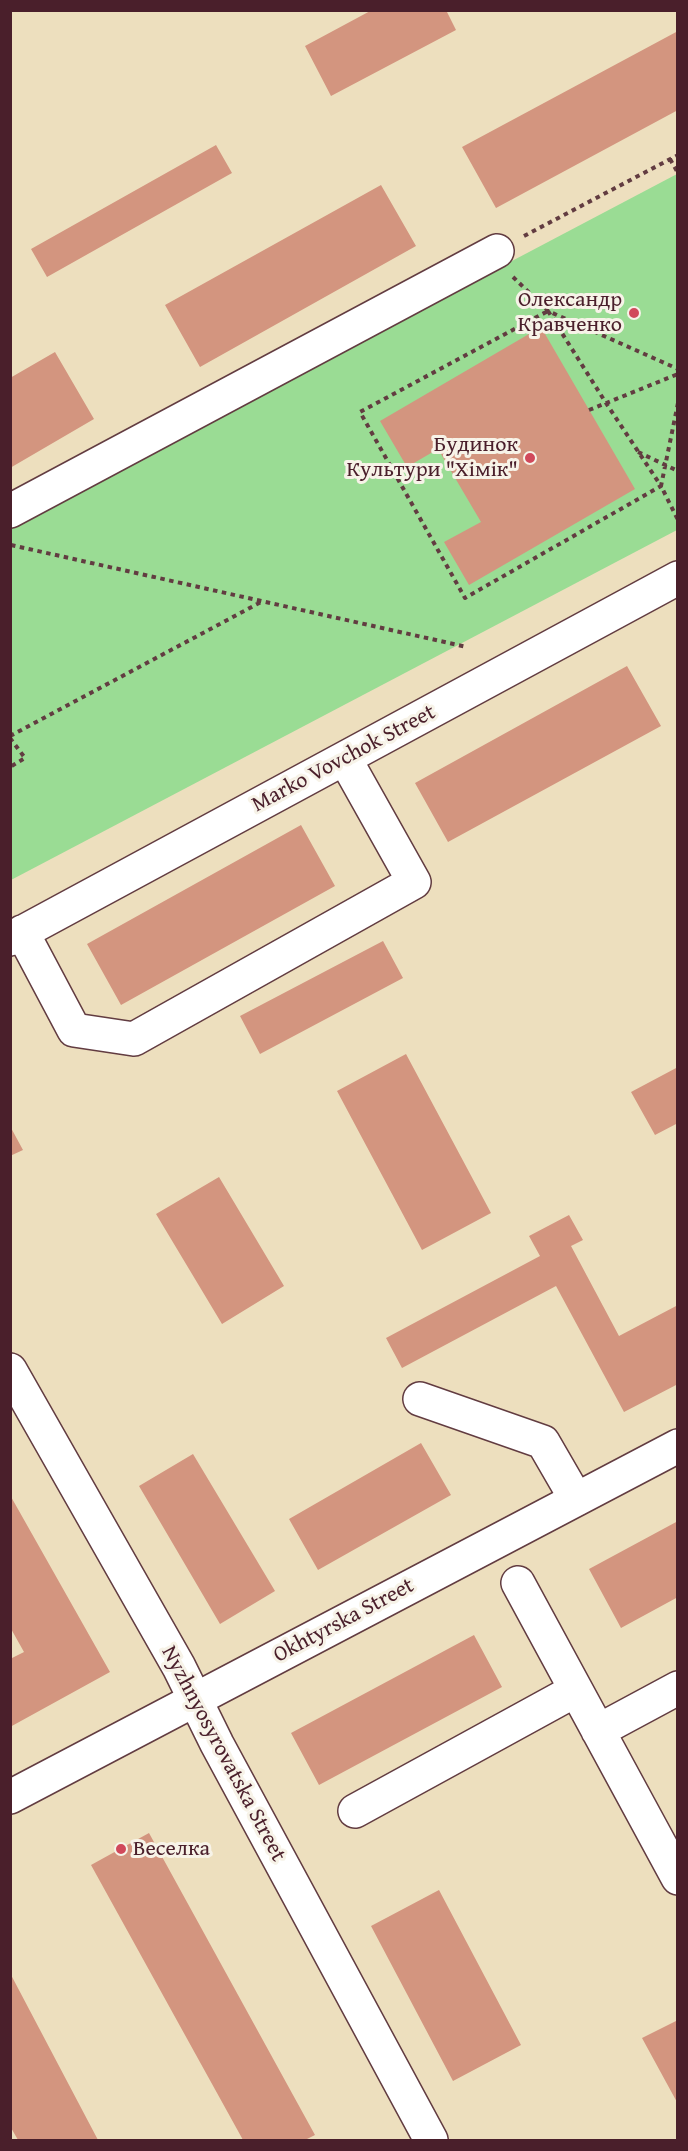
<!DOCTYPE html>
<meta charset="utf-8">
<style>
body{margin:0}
#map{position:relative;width:688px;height:2151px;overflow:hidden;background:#eddfbe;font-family:"Gentium Book Plus",serif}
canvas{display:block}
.frame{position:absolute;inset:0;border:12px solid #4a1f2b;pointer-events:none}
</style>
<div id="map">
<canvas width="688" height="2151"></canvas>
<div class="frame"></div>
</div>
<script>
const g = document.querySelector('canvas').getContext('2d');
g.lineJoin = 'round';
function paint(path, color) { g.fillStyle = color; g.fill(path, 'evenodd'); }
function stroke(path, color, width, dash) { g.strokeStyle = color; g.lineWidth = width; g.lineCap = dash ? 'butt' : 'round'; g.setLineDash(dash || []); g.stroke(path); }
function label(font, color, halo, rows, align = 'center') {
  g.font = font + ' "Gentium Book Plus",serif'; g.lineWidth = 6; g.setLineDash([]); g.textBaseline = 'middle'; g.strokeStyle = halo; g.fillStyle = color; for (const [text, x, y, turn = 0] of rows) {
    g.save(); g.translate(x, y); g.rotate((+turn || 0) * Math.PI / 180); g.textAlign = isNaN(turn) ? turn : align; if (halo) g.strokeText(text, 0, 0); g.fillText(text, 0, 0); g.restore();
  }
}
paint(new Path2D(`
 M677,174V530L11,880V525Z`), '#9adc94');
paint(new Path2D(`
 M372,10H446L456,30L331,96L305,46Z
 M678,31V110L496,208L462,147Z
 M216,145L232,173L47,277L31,249Z
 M381,185L416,246L200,367L165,305Z
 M541,327L635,489L469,585L444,542L481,522L438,449L407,467L380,421Z
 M55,352L94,419L10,468V378Z
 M627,666L661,726L448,842L415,783Z
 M301,825L335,886L121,1005L87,944Z
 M383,941L403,978L260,1054L240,1016Z
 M406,1054L491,1213L422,1250L337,1091Z
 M678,1067V1123L655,1135L631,1092Z
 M10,1126L23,1150L10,1156Z
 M219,1177L284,1286L222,1324L156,1214Z
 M569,1215L583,1240L571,1246L619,1336L678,1305V1384L624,1412L556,1286L402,1368L386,1338L540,1256L529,1236Z
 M421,1443L451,1495L318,1570L289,1519Z
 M193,1454L275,1591L220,1624L139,1486Z
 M10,1495L110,1672L10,1727V1659L24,1652L10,1627Z
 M678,1521V1597L621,1628L589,1569Z
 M474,1635L502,1687L319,1785L291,1733Z
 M149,1833L315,2135L305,2140H243L91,1865Z
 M439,1890L521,2045L453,2081L371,1926Z
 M10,1973L98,2140H18L10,2126Z
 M678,2020V2104L642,2038Z`), '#d3957f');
const minor = new Path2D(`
 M10,511L497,251
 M22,932L74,1030L134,1039L414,882L345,759
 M10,939L678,578
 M10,1370L179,1667L217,1744L431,2140
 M420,1399L543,1442L576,1499
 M518,1583L678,1878
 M598,1731L678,1688
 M355,1811L576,1690`);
const major = new Path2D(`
 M10,1797L678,1446`);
stroke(minor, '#623c41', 36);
stroke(major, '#623c41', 36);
stroke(new Path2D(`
 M670,159L678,173
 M524,236L678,155
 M513,277L548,311L678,369
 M548,311L606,403L661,486L465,598L360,412Z
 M678,403L661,486L678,520
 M589,410L678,374
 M638,452L678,471
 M11,545L467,647
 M10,736L261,602
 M10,738L25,758L10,767`), '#623c41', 4, [4.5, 4.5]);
stroke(minor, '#fff', 33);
stroke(major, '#fff', 33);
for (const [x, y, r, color] of [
 [634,313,6,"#d1495b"],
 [530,458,6,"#d1495b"],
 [121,1849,6,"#d1495b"]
]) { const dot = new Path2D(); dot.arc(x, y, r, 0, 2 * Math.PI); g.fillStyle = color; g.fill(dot); stroke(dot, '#f7f3e8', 2); }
label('22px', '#4a1f2b', '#f7f3e8', [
 ["Олександр",622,300],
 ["Кравченко",622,325],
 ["Будинок",518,445],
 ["Культури \"Хімік\"",518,470],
 ["Веселка",133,1849,"left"]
], 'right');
label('22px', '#4a1f2b', '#f7f3e8', [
 ["Marko Vovchok Street",344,759,-28],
 ["Okhtyrska Street",344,1621,-28],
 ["Nyzhnyosyrovatska Street",223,1754,62]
]);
</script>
